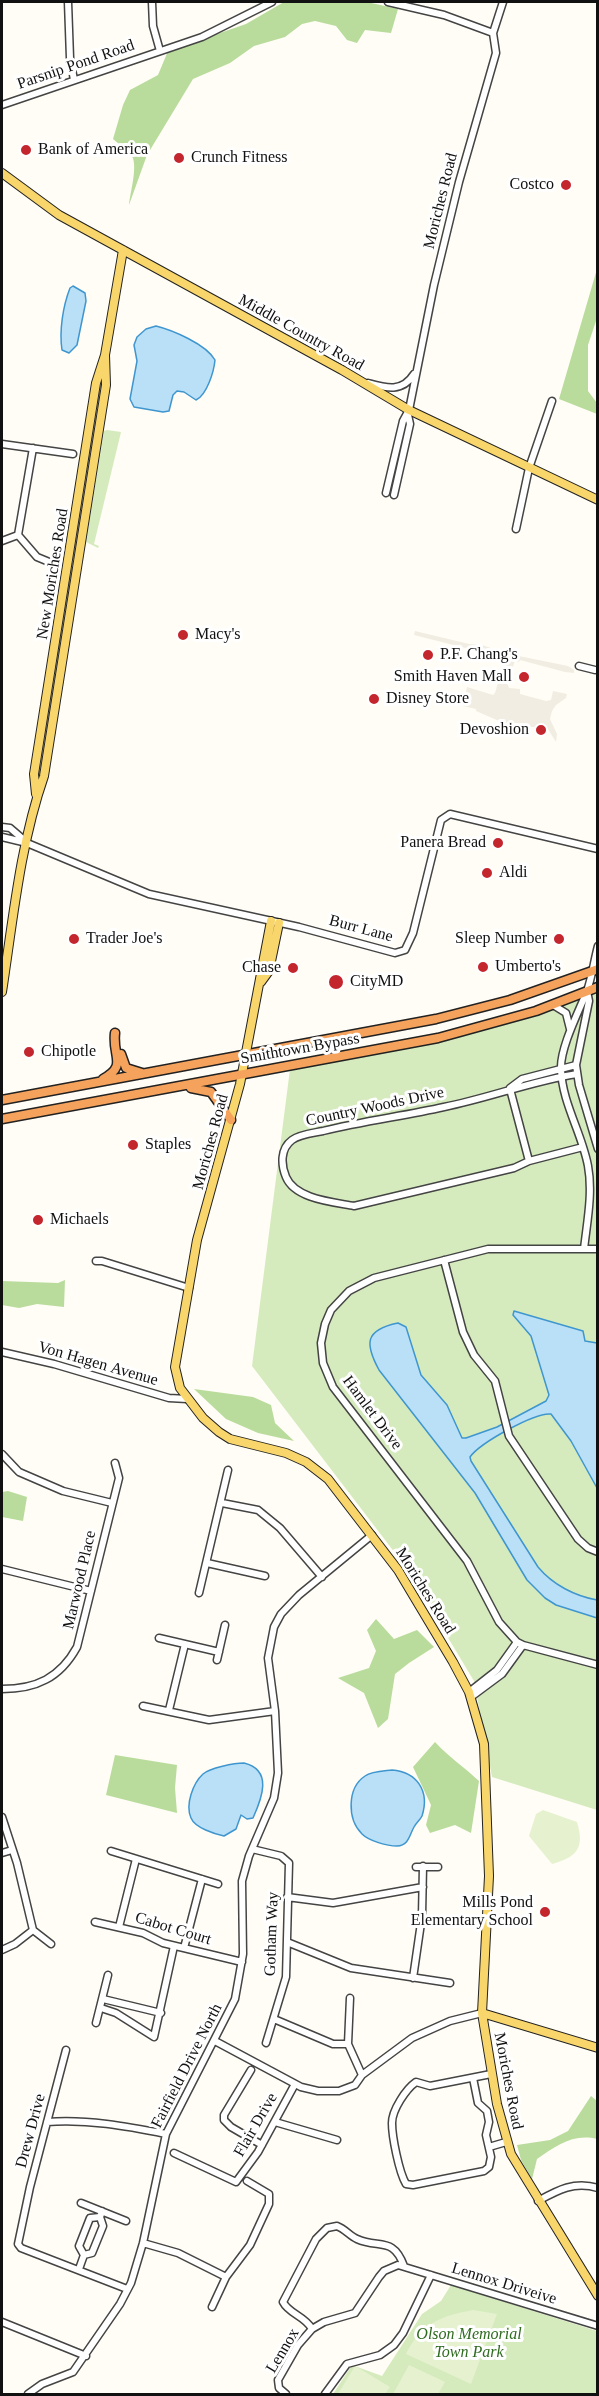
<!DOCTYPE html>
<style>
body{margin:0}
#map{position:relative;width:599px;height:2396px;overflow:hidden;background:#fffdf5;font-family:Georgia,serif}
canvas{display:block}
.frame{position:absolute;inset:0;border:3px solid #111;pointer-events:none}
</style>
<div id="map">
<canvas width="599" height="2396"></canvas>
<div class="frame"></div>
</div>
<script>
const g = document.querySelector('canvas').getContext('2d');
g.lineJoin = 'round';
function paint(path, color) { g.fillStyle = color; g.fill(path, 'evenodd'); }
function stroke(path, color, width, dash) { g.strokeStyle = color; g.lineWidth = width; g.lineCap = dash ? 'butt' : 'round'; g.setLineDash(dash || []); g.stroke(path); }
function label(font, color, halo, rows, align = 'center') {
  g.font = font + ' Georgia,serif'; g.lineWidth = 6; g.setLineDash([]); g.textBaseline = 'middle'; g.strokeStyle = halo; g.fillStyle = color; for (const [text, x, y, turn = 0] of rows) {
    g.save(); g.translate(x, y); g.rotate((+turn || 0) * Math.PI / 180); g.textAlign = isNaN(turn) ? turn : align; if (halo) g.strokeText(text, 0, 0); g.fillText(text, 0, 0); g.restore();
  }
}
paint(new Path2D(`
 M107,430L121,432L94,544L99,546L98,548L86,542L104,431Z
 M597,986V1810L492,1777L474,1681L405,1566L252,1366L290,1069L514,1019Z
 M451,2285L597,2331V2394H333L352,2365L382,2376L422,2314L441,2301Z`), '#d5ebbd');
paint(new Path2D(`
 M284,2H367L398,9L391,33L365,30L357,43L347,40L336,26L315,21L302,24L285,37L254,46L230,63L193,79L147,155L129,205C130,193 138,167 132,156C127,150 119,144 113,139L123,105L130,90L158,75L168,51L246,24Z
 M597,269V318L588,345V391L597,403V414L559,399Z
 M65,1280L64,1307L37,1304L19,1308L2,1305V1281L58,1283Z
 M194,1389L253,1397L271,1405L275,1423L294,1441L258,1433L226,1419Z
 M8,1491L27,1497L23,1521L2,1517V1492Z
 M376,1619L394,1639L417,1630L434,1647L409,1663L395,1674L388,1719L378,1728L364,1693L338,1678L369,1668L376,1651L367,1630Z
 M435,1742C449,1757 464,1767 479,1781L471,1833L455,1825L430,1833L426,1825L431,1805L413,1767Z
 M115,1755L177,1765L175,1788L177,1813L106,1795Z
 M591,2096L597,2101V2139C573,2133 556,2146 537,2159L532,2179L521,2160L517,2145L550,2140L568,2131Z`), '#b9dc9c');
paint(new Path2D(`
 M543,1810L577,1822C585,1848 577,1857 552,1864L529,1836L536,1814Z
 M473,2310L497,2314L471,2384L406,2354C421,2323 441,2316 473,2310Z
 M409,2365L445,2382L438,2394H393Z
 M355,2366L390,2387L385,2394H338Z`), '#e6f2cf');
paint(new Path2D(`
 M415,631L469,644L482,645L509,654L568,666L574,670V673L565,672L520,660L519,662L515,661L507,683L509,688L520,689V694L546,701L551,700L553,691L567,694L566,698L556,705L552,711L550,719L557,734L556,742L546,726L540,725L539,727H530L512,723L511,726L506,725V721H499L476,711V709L463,706L467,687L493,695L495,693L505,658L414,635Z`), '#f1ede2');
const water = new Path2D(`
 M73,286L85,293L86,301L77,345L69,353L62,350C59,331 63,306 70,288Z
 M156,326C172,330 206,344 215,360C214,371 207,395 196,400L184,392L177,391L173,395L169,411L163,412L134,407L130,399L137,361L134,345L137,337L146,329Z
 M514,1311L583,1331L585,1341L597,1343V1488L571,1441L551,1414C535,1412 480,1443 470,1457L471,1461L538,1567C553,1585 575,1596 597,1600V1618L556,1605L545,1598L527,1580L475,1493L379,1370C365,1344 364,1330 398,1323L406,1327L421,1375L447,1405L462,1438H466L497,1427L546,1401L549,1395L531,1336L513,1315Z
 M244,1763C273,1770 262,1798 253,1818L247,1819L241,1815L236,1829L224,1836C215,1834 195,1828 191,1818C185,1805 193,1783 203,1774C210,1768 234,1763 244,1763Z
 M392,1770C417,1772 430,1791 422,1816C420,1820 416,1823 414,1827C409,1836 409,1845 397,1846C387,1846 369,1841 362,1834C347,1819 347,1788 365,1776C372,1771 384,1771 392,1770Z`);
paint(water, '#b9e0f7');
stroke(water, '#3f96cf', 1.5);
const minor = new Path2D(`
 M68,2L70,58L74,80
 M152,2L153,26L160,51
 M388,2L444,15L493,33
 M2,105L202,37L272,2
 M368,383C386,388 402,393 414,374
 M2,444L73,454
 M386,493L403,421L409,410L434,285L459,182L496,53L493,33L503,2
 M394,495L410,424L408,415
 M516,529L529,468L552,401
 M18,535L33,448
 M2,541L18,535L37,557L54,564
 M579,666L595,670
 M2,827L10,828L24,840
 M2,837L27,843L149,894L299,927L395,953L405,950L413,933L441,820L450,814L598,849
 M587,991L589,1001L576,1065L579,1085L598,1149
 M553,1005L566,1013L570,1029
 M510,1088L522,1079L576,1065
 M510,1089L529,1161L514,1168L354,1206C333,1202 295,1199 286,1177C281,1165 280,1149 292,1140C300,1134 314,1133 323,1131C363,1121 404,1116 444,1107C489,1098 532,1081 577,1074
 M529,1161L583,1147
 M584,1249C587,1222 593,1193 588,1166C582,1133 562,1103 561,1069C560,1048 579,1011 587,991C592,977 594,961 598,946
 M598,1249H488L374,1278L349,1291L331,1310L325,1324L321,1343L323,1363L333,1387L467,1561L499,1622L517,1642L523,1645L598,1665
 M444,1260L463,1332L474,1355L495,1381L509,1436L578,1539L588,1548L598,1552
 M96,1261H102L189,1288
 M2,1352L54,1364L169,1398L187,1399
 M2,1454L19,1472L63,1491L112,1503
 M222,1503L258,1510L280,1528L322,1577
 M207,1563L265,1576
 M2,1569L91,1591
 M199,1593L228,1470
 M159,1638L219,1652
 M217,1660L225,1625
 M2,1689C36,1689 60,1678 77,1647L119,1478L115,1463
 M469,1692L497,1670L517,1642
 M471,1697L502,1674L523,1645
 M143,1706L209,1720L275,1711
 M169,1710L185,1644
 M2,1817L17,1863L33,1930L51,1944
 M252,1849L281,1856L289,1863L286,1977L266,2043
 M111,1851L218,1884
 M2,1853L12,1850
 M416,1867H438
 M287,1897L333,1903L423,1887
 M95,1922L143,1933L163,1943L242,1962
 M119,1927L136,1859
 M287,1942L351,1968L450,1983
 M184,1948L202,1879
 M2,1950L15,1944L33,1930
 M413,1978L422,1916L423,1866
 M350,1998L348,2044L362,2075
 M103,1999L161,2013
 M101,2008L116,2013L154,2037L174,1946
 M274,2019L333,2044H348
 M96,2023L108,1975
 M215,2041L301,2087L318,2091H339L355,2085L362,2075L412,2038L450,2021L482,2013
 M66,2050L30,2187L18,2244L21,2248L127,2289
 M251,2070L224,2115V2120L231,2127L262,2145
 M473,2078L478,2103L487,2111L489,2122L486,2135L491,2157L489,2167L484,2171L413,2185L406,2184C399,2172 392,2137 392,2123C392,2110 406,2089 416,2082L430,2086L491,2074
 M47,2122C87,2119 126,2126 166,2134
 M275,2122L337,2140
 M489,2147L506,2142
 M174,2153L236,2182L258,2152L295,2084
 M538,2201C558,2190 574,2181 598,2188
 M81,2203L126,2221
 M143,2243L178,2253L226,2277
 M84,2255L92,2253L103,2226L100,2217L102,2211
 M79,2269L84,2255L79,2246L90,2218L100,2217
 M212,2307L226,2277L250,2245L269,2204V2194L247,2181
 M2,2322L86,2356
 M312,2329C305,2316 289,2314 283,2302L316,2239L327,2228L337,2226C345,2229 350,2236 357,2239C379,2249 393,2236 404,2266
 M28,2394L42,2384L73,2372L120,2304L131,2283L143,2243L166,2134L235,1999L243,1954L242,1881L249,1856L274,1798L278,1773L275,1711L268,1658L274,1627L281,1614L299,1595L372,1535
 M286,2394L279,2388L278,2380L298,2345L312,2329L324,2322L355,2313L379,2277L384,2271L398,2265L598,2326
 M325,2394L347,2364L380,2355L394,2345L403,2333L431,2275`);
const major = new Path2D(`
 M2,173L59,215L342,370L409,410L598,500
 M36,794L34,774L96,383L105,355L123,250
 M271,921L240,1084L197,1240L175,1367L180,1388L203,1418L219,1432L230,1439L286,1453L306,1462L328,1479L398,1570L453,1662L469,1692L484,1744L489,1876L482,2013L497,2104L511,2154L598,2296
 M261,982L269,971L279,923
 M2,992C13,920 20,845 44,776L106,385L105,355
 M482,2013L598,2048`);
const highway = new Path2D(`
 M121,1054L126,1068L142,1073
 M103,1079C128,1065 112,1057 115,1033
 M191,1088L211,1092L231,1120
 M2,1100L436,1019L510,1000L598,969
 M2,1119L438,1038L536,1011L598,987`);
stroke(minor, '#444', 9);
stroke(major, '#222', 10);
stroke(highway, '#222', 11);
stroke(minor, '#fff', 6);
stroke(major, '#f9d66b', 8);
stroke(highway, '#f5a25d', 8);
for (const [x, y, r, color] of [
 [26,150,6,"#c4262e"],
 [179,158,6,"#c4262e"],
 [566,185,6,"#c4262e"],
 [183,635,6,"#c4262e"],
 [428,655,6,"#c4262e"],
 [524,677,6,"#c4262e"],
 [374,699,6,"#c4262e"],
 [541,730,6,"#c4262e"],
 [498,843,6,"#c4262e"],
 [487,873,6,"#c4262e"],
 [74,939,6,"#c4262e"],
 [559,939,6,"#c4262e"],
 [483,967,6,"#c4262e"],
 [293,968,6,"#c4262e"],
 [336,982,8,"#c4262e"],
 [29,1052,6,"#c4262e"],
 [133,1145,6,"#c4262e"],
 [38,1220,6,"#c4262e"],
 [545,1912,6,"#c4262e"]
]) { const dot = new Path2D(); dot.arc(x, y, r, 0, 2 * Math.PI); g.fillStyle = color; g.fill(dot); stroke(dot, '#fff', 2); }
label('16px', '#111', '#fff', [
 ["Parsnip Pond Road",76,65,-19],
 ["Moriches Road",441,201,-76],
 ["Middle Country Road",301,333,29],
 ["New Moriches Road",53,574,-81],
 ["Burr Lane",361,929,15],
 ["Smithtown Bypass",300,1049,-10],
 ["Country Woods Drive",375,1107,-12],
 ["Moriches Road",211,1142,-75],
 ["Von Hagen Avenue",98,1364,16],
 ["Hamlet Drive",372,1413,53],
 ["Marwood Place",80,1580,-77],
 ["Moriches Road",425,1591,58],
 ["Cabot Court",173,1929,17],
 ["Gotham Way",272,1934,-88],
 ["Fairfield Drive North",187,2066,-63],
 ["Moriches Road",508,2081,79],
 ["Flair Drive",256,2125,-60],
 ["Drew Drive",31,2131,-75],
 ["Lennox Driveive",504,2284,17],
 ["Lennox",283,2351,-59]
]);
label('16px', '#111', '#fff', [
 ["Bank of America",38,150],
 ["Crunch Fitness",191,158],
 ["Costco",554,185,"right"],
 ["Macy's",195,635],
 ["P.F. Chang's",440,655],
 ["Smith Haven Mall",512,677,"right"],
 ["Disney Store",386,699],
 ["Devoshion",529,730,"right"],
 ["Panera Bread",486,843,"right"],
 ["Aldi",499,873],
 ["Trader Joe's",86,939],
 ["Sleep Number",547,939,"right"],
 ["Umberto's",495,967],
 ["Chase",281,968,"right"],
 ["CityMD",350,982],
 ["Chipotle",41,1052],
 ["Staples",145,1145],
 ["Michaels",50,1220],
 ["Mills Pond",533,1903,"right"],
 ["Elementary School",533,1921,"right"]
], 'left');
label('italic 16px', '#2f6b1f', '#fff', [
 ["Olson Memorial",469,2335],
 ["Town Park",469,2353]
]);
</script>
